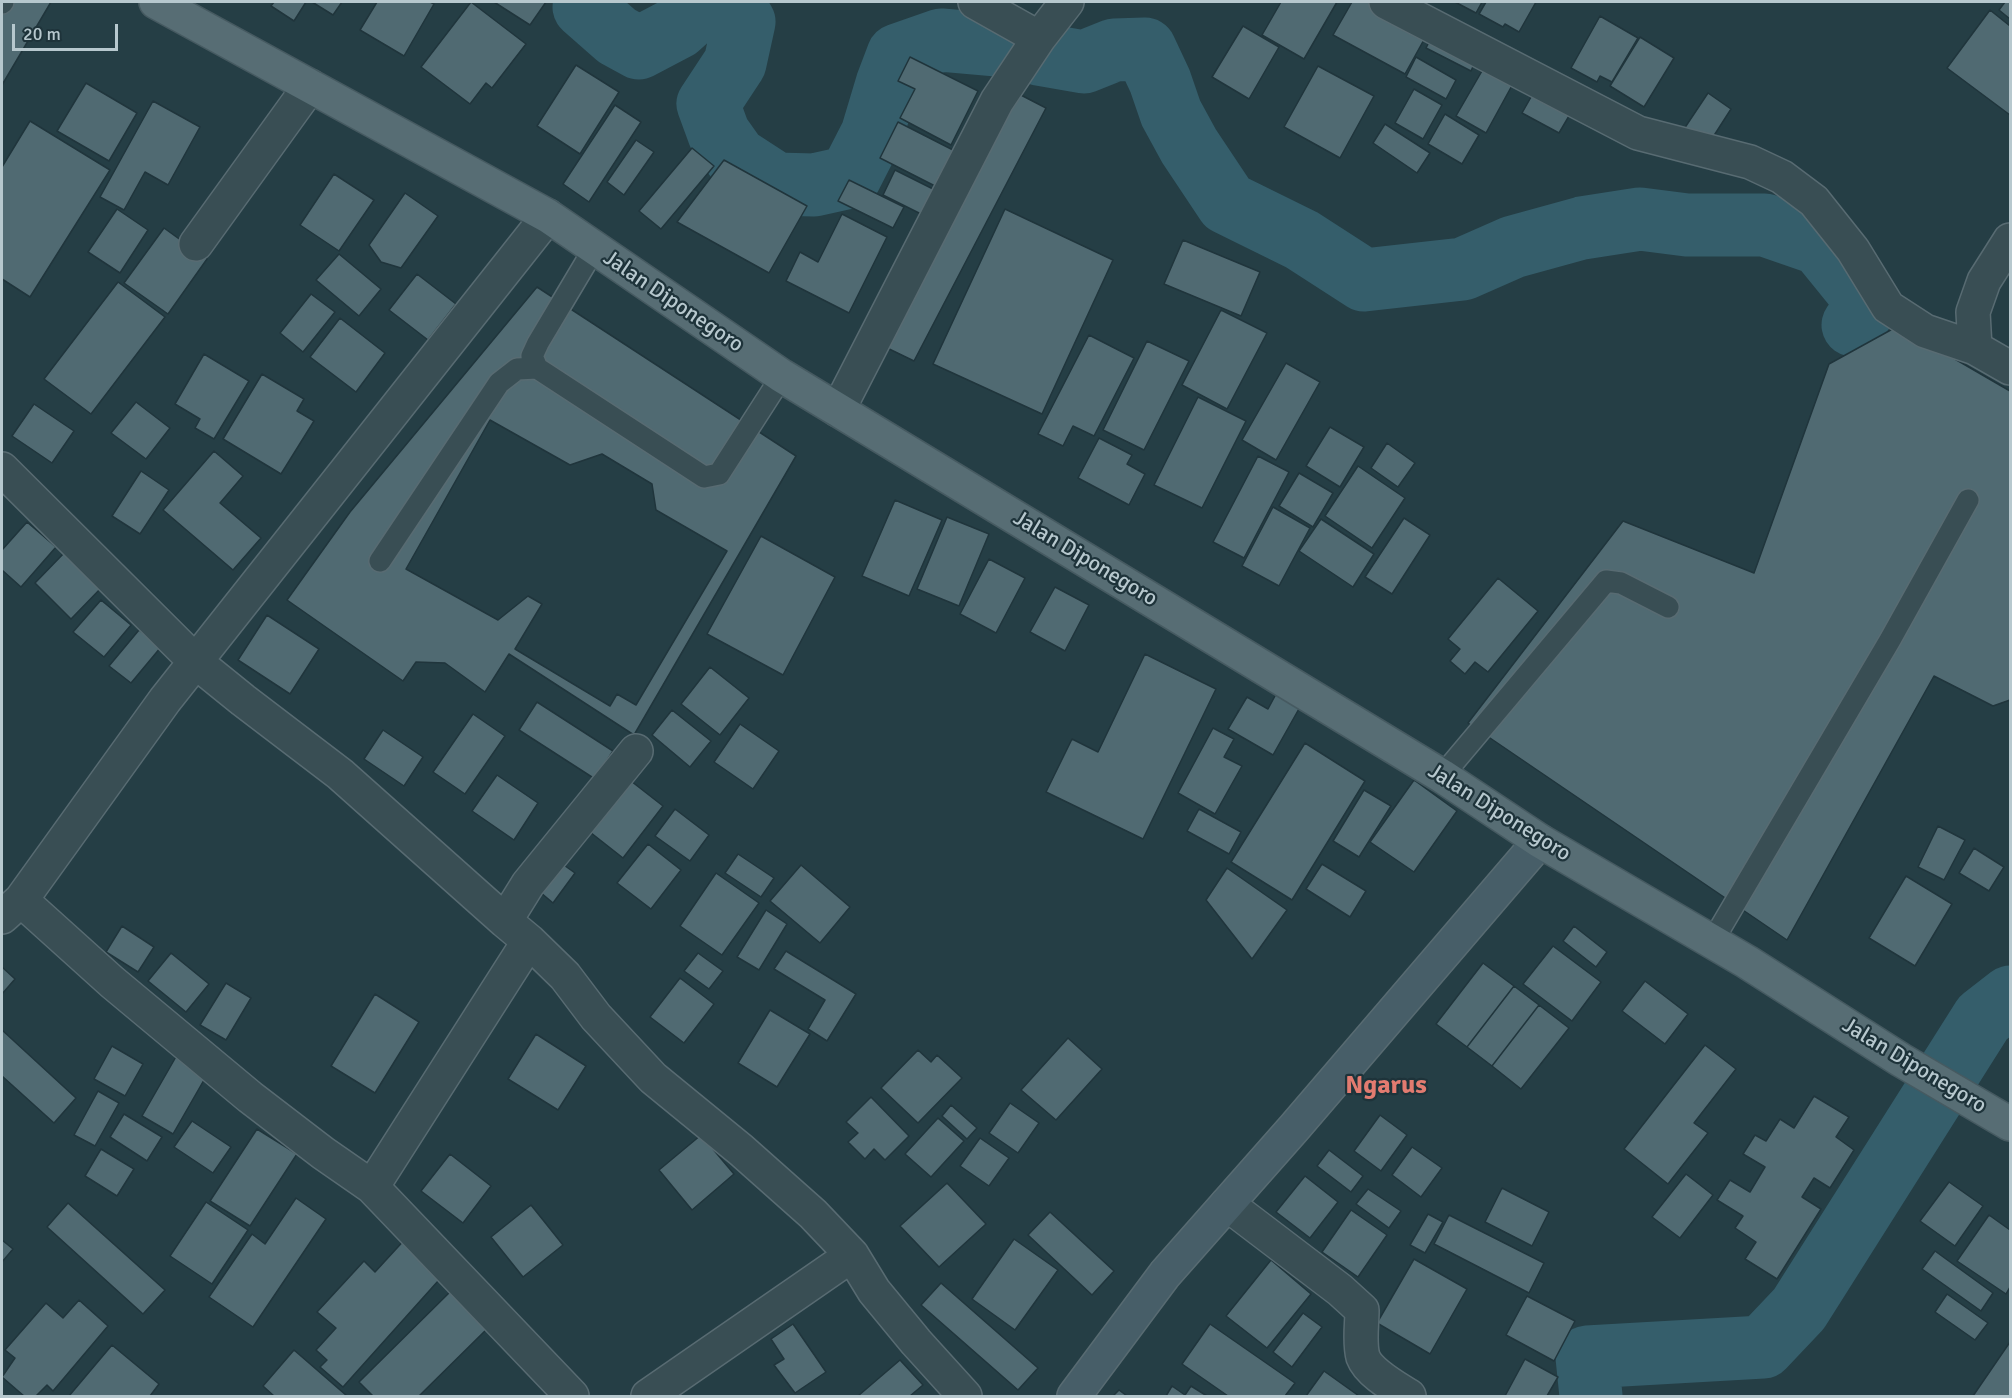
<!DOCTYPE html>
<style>
body{margin:0}
#map{position:relative;width:2012px;height:1398px;overflow:hidden;background:#253e45;font-family:Signika,sans-serif}
canvas{display:block}
.frame{position:absolute;inset:0;border:3px solid #b7c8ce;pointer-events:none}
.scale{position:absolute;left:12px;top:24px;width:106px;height:27px;box-sizing:border-box;border:3px solid #b7c8ce;border-top:0;padding-left:8px;font-size:18px;line-height:21px;white-space:nowrap;color:#b7c8ce;-webkit-text-stroke:4px #1e333a;paint-order:stroke}
</style>
<div id="map">
<canvas width="2012" height="1398"></canvas>
<div class="frame"></div>
<div class="scale">20 m</div>
</div>
<script>
const g = document.querySelector('canvas').getContext('2d');
g.lineJoin = 'round';
function stroke(path, color, width, dash) { g.strokeStyle = color; g.lineWidth = width; g.lineCap = dash ? 'butt' : 'round'; g.setLineDash(dash || []); g.stroke(path); }
function paint(path, color) { g.fillStyle = color; g.fill(path, 'evenodd'); }
function label(font, color, halo, rows, align = 'center') {
  g.font = font + ' Signika,sans-serif'; g.lineWidth = 4.5; g.setLineDash([]); g.textBaseline = 'middle'; g.strokeStyle = halo; g.fillStyle = color; for (const [text, x, y, turn = 0] of rows) {
    g.save(); g.translate(x, y); g.rotate((+turn || 0) * Math.PI / 180); g.textAlign = isNaN(turn) ? turn : align; if (halo) g.strokeText(text, 0, 0); g.fillText(text, 0, 0); g.restore();
  }
}
stroke(new Path2D(`
 M592,2L584,7L617,36L639,48L677,28L706,2
 M727,2H732L744,22L735,63L708,104L719,134L736,158L776,184L814,185L850,177L872,134L887,84L898,55L941,40L1009,46
 M1038,54L1084,62L1114,50L1145,49L1160,81L1171,113L1189,146L1227,203L1302,240L1364,280L1463,269L1513,247L1582,228L1640,219L1687,225H1765L1820,244L1859,292L1865,308L1853,325
 M1591,1396L1587,1357L1763,1347L1799,1309L1983,1018L2010,997`), '#355e6b', 63);
const building = new Path2D(`
 M2,2H51L2,85Z
 M274,2H306L294,21L271,6Z
 M312,2H342L333,15Z
 M377,2H430L434,4L404,56L360,30Z
 M471,2L526,44L492,88L486,83L470,104L421,67Z
 M494,2H546L530,25Z
 M1281,2H1337L1304,59L1262,35Z
 M1352,2H1383L1431,27L1405,74L1333,35Z
 M1455,2H1482L1476,13Z
 M1486,2H1536L1519,32L1505,24L1503,27L1479,14Z
 M2005,2H2010V19L1999,10Z
 M1990,10L2010,26V115L1947,68Z
 M1600,16L1638,38L1612,82L1600,76L1597,82L1571,68Z
 M1243,26L1279,47L1249,99L1212,77Z
 M1436,29L1480,51L1471,71L1426,48Z
 M1640,37L1674,58L1644,107L1610,86Z
 M910,57L978,91L951,145L900,118L915,89L898,81Z
 M1416,57L1456,80L1446,99L1406,77Z
 M1486,64L1515,80L1486,133L1456,116Z
 M576,65L619,92L580,154L537,126Z
 M1318,66L1374,96L1340,158L1284,127Z
 M86,83L137,113L109,161L57,131Z
 M1539,83L1576,104L1559,133L1522,113Z
 M1414,89L1442,105L1423,139L1395,123Z
 M1015,92L1046,108L914,361L883,346Z
 M1708,93L1731,109L1706,148L1682,132Z
 M153,101L200,127L168,185L145,172L124,210L100,197Z
 M615,105L641,122L589,202L563,184Z
 M1445,114L1479,135L1462,164L1428,144Z
 M30,121L110,170L30,297L2,279V167Z
 M898,122L953,150L935,186L880,158Z
 M1385,124L1430,153L1417,173L1373,143Z
 M636,140L654,152L624,195L607,182Z
 M692,148L714,166L661,229L639,211Z
 M724,160L807,206L769,273L677,222Z
 M895,170L937,191L925,216L883,195Z
 M334,174L374,200L339,251L300,225Z
 M849,180L904,207L893,228L838,201Z
 M405,193L438,216L401,268L381,262L369,245Z
 M117,209L148,230L120,273L88,252Z
 M1005,209L1113,260L1042,414L933,364Z
 M842,214L887,237L849,313L786,281L800,252L818,262Z
 M164,228L207,259L168,314L124,283Z
 M1183,240L1260,272L1241,316L1164,284Z
 M339,254L381,289L359,316L316,280Z
 M417,274L456,304L428,340L389,310Z
 M118,282L165,317L91,414L44,379Z
 M537,287L796,456L634,735L509,654L485,692L445,663L416,662L403,681L287,600L350,512Z
 M311,294L335,312L303,352L280,333Z
 M1221,310L1267,333L1227,409L1182,385Z
 M340,318L385,353L356,392L310,357Z
 M1898,326L2010,391V700L1993,706L1934,676L1787,940L1468,723L1623,521L1754,573L1829,364Z
 M1089,335L1134,358L1094,436L1073,426L1063,446L1038,434Z
 M1147,341L1189,361L1144,450L1103,430Z
 M204,354L249,381L214,439L195,428L200,419L175,404Z
 M1286,363L1320,382L1276,460L1242,440Z
 M262,374L304,399L297,411L314,421L281,474L223,439Z
 M1198,397L1246,421L1202,508L1154,485Z
 M136,402L170,428L146,459L111,433Z
 M34,404L74,431L52,463L12,436Z
 M490,420L570,465L602,454L652,484L656,510L727,551L636,705L617,694L610,706L515,649L542,604L528,596L498,620L406,569Z
 M1330,427L1364,447L1340,487L1306,466Z
 M1099,438L1132,455L1127,464L1145,474L1129,505L1078,478Z
 M1387,443L1415,463L1398,487L1371,468Z
 M214,451L243,476L220,503L261,538L233,570L163,510Z
 M1258,456L1289,472L1244,558L1213,542Z
 M1358,466L1405,498L1372,548L1325,516Z
 M141,471L169,490L140,534L112,516Z
 M1299,473L1333,493L1313,527L1279,506Z
 M895,500L942,520L909,596L862,576Z
 M1273,507L1310,528L1279,586L1242,566Z
 M947,517L989,534L959,606L917,589Z
 M1404,518L1430,535L1392,594L1365,577Z
 M1321,519L1374,554L1353,587L1299,551Z
 M27,522L56,547L21,587L2,570V550Z
 M761,536L835,577L783,675L707,634Z
 M66,551L103,586L71,619L35,583Z
 M989,559L1025,578L996,633L960,614Z
 M1498,578L1538,611L1488,672L1475,662L1465,674L1450,661L1460,649L1448,639Z
 M1055,587L1089,605L1065,651L1030,632Z
 M101,600L131,625L104,657L73,632Z
 M267,615L319,649L290,694L238,660Z
 M139,630L161,647L131,683L109,666Z
 M1145,654L1216,689L1143,839L1046,792L1072,739L1098,752Z
 M710,667L749,698L720,735L681,704Z
 M1276,694L1300,707L1273,755L1228,729L1247,697L1268,709Z
 M537,702L613,751L595,779L519,730Z
 M672,710L711,741L690,767L652,735Z
 M473,714L505,736L465,794L433,772Z
 M740,724L779,751L753,789L714,762Z
 M1213,728L1234,739L1224,757L1242,766L1215,814L1178,793Z
 M383,730L423,757L404,786L364,759Z
 M1305,743L1365,781L1292,900L1231,862Z
 M622,774L663,806L623,858L581,825Z
 M497,775L538,803L514,840L472,811Z
 M1414,780L1457,811L1414,872L1370,842Z
 M1364,790L1391,806L1359,857L1333,841Z
 M675,809L709,835L690,861L655,836Z
 M1199,809L1241,832L1229,854L1187,831Z
 M1938,826L1965,840L1944,880L1918,867Z
 M648,844L681,870L651,909L617,883Z
 M1974,848L2004,867L1989,891L1959,873Z
 M738,854L774,878L761,897L725,873Z
 M561,863L575,873L553,903L540,892Z
 M1322,864L1366,891L1350,917L1306,889Z
 M801,865L850,907L820,943L770,901Z
 M1227,868L1287,910L1252,959L1206,900Z
 M716,873L759,903L722,955L680,926Z
 M1906,876L1952,904L1915,966L1869,938Z
 M766,910L787,924L759,970L737,957Z
 M122,926L154,947L138,972L106,952Z
 M1574,926L1607,952L1596,967L1563,941Z
 M1553,946L1601,982L1572,1021L1523,984Z
 M786,951L856,994L827,1041L808,1029L825,1000L774,969Z
 M171,953L209,984L186,1012L148,981Z
 M698,953L723,971L709,989L684,971Z
 M1483,963L1514,986L1467,1047L1436,1024Z
 M2,967L15,979L2,994Z
 M680,978L714,1004L684,1043L650,1017Z
 M1645,981L1688,1014L1665,1044L1622,1011Z
 M226,983L251,998L226,1040L200,1025Z
 M1514,986L1539,1005L1492,1066L1467,1047Z
 M375,994L419,1022L375,1093L331,1066Z
 M1539,1005L1569,1028L1521,1089L1492,1066Z
 M770,1010L810,1034L777,1087L738,1063Z
 M2,1030L76,1098L54,1123L2,1076Z
 M536,1034L586,1066L558,1110L508,1079Z
 M1068,1038L1102,1069L1056,1120L1021,1090Z
 M1705,1045L1736,1069L1694,1123L1708,1133L1668,1184L1624,1149Z
 M112,1046L143,1064L125,1096L94,1079Z
 M918,1050L931,1062L937,1055L962,1078L918,1123L881,1088Z
 M177,1055L208,1073L173,1134L142,1116Z
 M98,1091L119,1103L95,1146L74,1135Z
 M1814,1096L1849,1117L1836,1137L1854,1150L1830,1188L1814,1178L1802,1197L1821,1209L1777,1279L1745,1259L1756,1242L1735,1228L1743,1216L1717,1200L1730,1180L1750,1192L1765,1167L1743,1154L1755,1135L1766,1141L1780,1119L1794,1128Z
 M871,1097L909,1136L885,1160L874,1149L865,1159L848,1142L858,1133L846,1122Z
 M1010,1103L1039,1123L1018,1153L989,1133Z
 M951,1105L977,1128L967,1139L942,1116Z
 M124,1114L162,1137L147,1161L110,1137Z
 M1380,1115L1407,1135L1381,1171L1354,1151Z
 M938,1118L964,1141L931,1177L905,1154Z
 M192,1121L231,1147L213,1173L174,1147Z
 M257,1129L297,1154L250,1226L210,1201Z
 M701,1135L734,1174L692,1210L659,1170Z
 M980,1138L1009,1158L989,1186L960,1166Z
 M1412,1147L1442,1168L1421,1197L1392,1175Z
 M101,1149L134,1169L117,1196L85,1176Z
 M1329,1150L1363,1176L1351,1192L1317,1166Z
 M450,1154L491,1186L463,1223L421,1191Z
 M1686,1174L1713,1195L1680,1238L1652,1217Z
 M1305,1176L1338,1202L1310,1238L1276,1212Z
 M1949,1182L1983,1206L1955,1246L1920,1221Z
 M947,1183L986,1224L939,1267L900,1226Z
 M1502,1188L1549,1212L1532,1246L1485,1222Z
 M1368,1189L1401,1211L1389,1228L1356,1204Z
 M296,1198L326,1219L253,1327L209,1297L252,1234L265,1244Z
 M206,1202L248,1230L212,1284L170,1256Z
 M68,1203L165,1290L143,1314L47,1227Z
 M531,1205L563,1245L523,1277L491,1237Z
 M1351,1210L1387,1235L1358,1277L1322,1252Z
 M1050,1212L1114,1271L1092,1295L1028,1235Z
 M1428,1214L1443,1222L1425,1253L1410,1245Z
 M1449,1215L1544,1263L1529,1293L1434,1244Z
 M1989,1215L2010,1230V1287L2006,1294L1957,1261Z
 M408,1236L447,1271L343,1387L320,1367L327,1360L316,1350L336,1328L317,1312L364,1261L375,1272Z
 M1014,1239L1058,1270L1015,1330L972,1299Z
 M2,1240L13,1249L2,1262Z
 M1935,1251L1993,1293L1981,1311L1922,1269Z
 M1414,1259L1467,1289L1430,1354L1377,1323Z
 M1271,1260L1311,1294L1267,1348L1226,1316Z
 M941,1283L1038,1368L1018,1390L921,1305Z
 M457,1285L494,1322L419,1396H373L359,1382Z
 M1947,1294L1988,1323L1975,1340L1935,1312Z
 M1527,1296L1575,1321L1554,1361L1506,1335Z
 M79,1300L108,1326L53,1391L47,1385L36,1396H24L2,1377L15,1358L5,1350L46,1303L63,1318Z
 M1303,1313L1322,1327L1292,1367L1273,1352Z
 M793,1324L826,1372L795,1393L774,1365L784,1359L771,1339Z
 M1210,1324L1295,1383L1285,1396H1228L1182,1364Z
 M2010,1342V1396H1973Z
 M112,1345L159,1384L150,1396H69Z
 M294,1350L347,1396H274L263,1386Z
 M1525,1359L1558,1377L1547,1396H1505Z
 M900,1360L923,1385L910,1396H858Z
 M1324,1371L1359,1396H1306Z
 M1172,1386L1185,1395L1191,1386L1207,1396H1166Z
 M1119,1390L1127,1396H1113Z`);
paint(building, '#506a72');
stroke(building, '#20353c', 1.5);
const lane = new Path2D(`
 M2,3L3,2
 M594,249L538,343L532,356L537,368L704,477L719,474L782,376
 M380,561L499,383L517,369L537,368
 M1442,776L1606,581L1621,583L1668,607
 M1712,942L1890,640L1968,500`);
const street = new Path2D(`
 M975,2L1039,38
 M1386,2L1638,133L1750,162L1782,177L1814,201L1853,250L1888,307L1925,331L1975,348
 M2010,240L1984,281L1973,312L1975,348L2010,368
 M196,244L310,86
 M838,410L997,101L1039,38L1067,2
 M2,469L196,662L243,700L340,774L505,921L529,941L565,976L596,1017L653,1078L741,1150L813,1214L852,1255L874,1291L916,1342L965,1396
 M21,900L112,982L250,1097L323,1153L372,1187L572,1396
 M2,917L21,900L165,700L548,216
 M505,921L528,884L636,751
 M372,1187L529,941
 M1227,1204L1340,1290L1362,1310C1362,1325 1359,1343 1363,1357C1369,1373 1395,1387 1409,1396
 M648,1396L852,1255`);
const secondary = new Path2D(`
 M1074,1396L1165,1274L1294,1128L1540,841`);
const primary = new Path2D(`
 M156,2L548,216L782,376L1442,776L1540,841L1747,962L1901,1060L2010,1124`);
stroke(lane, '#586b72', 24);
stroke(street, '#586b72', 36);
stroke(secondary, '#586b72', 36);
stroke(primary, '#465a61', 36);
stroke(lane, '#394e54', 21);
stroke(street, '#394e54', 33);
stroke(secondary, '#475e68', 33);
stroke(primary, '#576d74', 33);
label('22px', '#b7c8ce', '#1e333a', [
 ["Jalan Diponegoro",673,302,34],
 ["Jalan Diponegoro",1085,559,31],
 ["Jalan Diponegoro",1499,813,32],
 ["Jalan Diponegoro",1914,1066,31]
]);
label('bold 26px', '#e27b70', '#1e333a', [
 ["Ngarus",1386,1086]
]);
</script>
